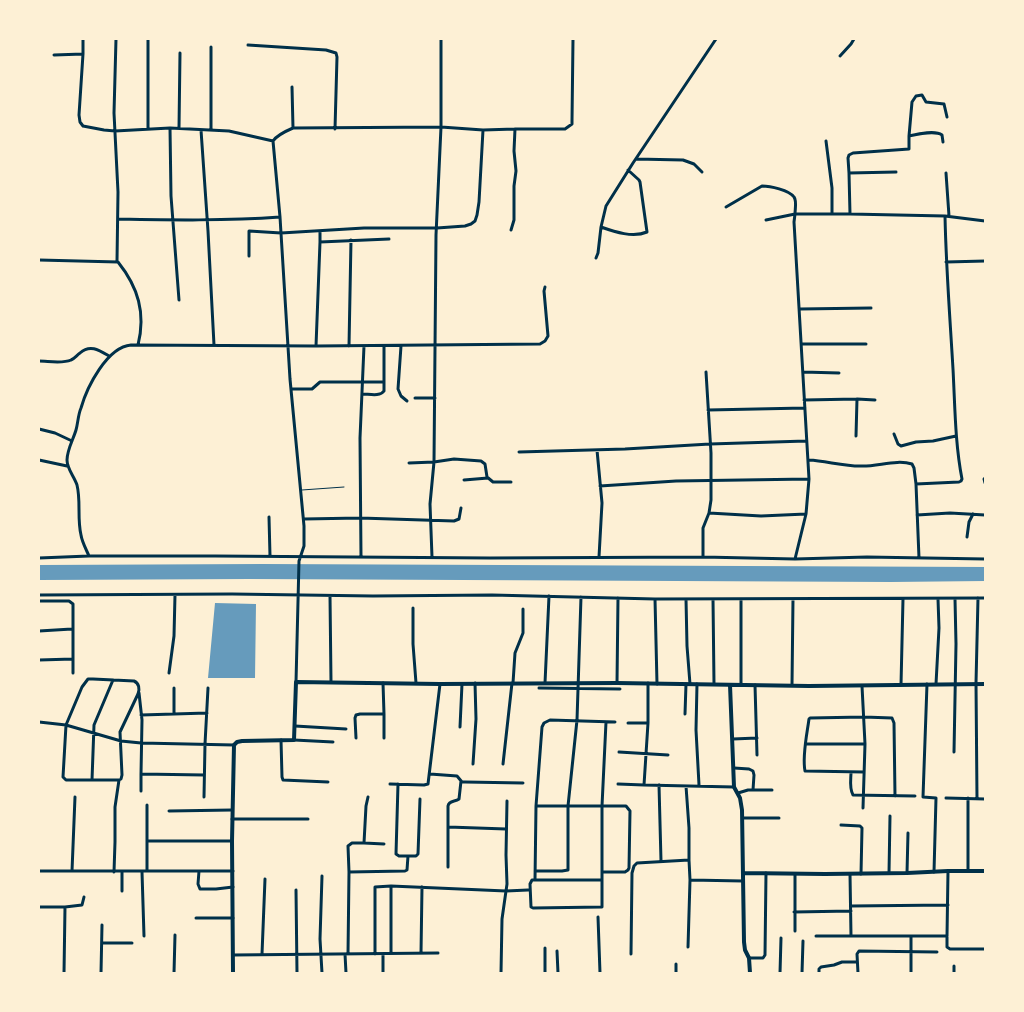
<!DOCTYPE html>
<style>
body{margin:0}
#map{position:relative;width:1024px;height:1012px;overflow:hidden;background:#fdf0d5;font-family:"Exo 2",sans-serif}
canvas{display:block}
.frame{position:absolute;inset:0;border:40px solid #fdf0d5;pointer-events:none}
</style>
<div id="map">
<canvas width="1024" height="1012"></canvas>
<div class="frame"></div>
</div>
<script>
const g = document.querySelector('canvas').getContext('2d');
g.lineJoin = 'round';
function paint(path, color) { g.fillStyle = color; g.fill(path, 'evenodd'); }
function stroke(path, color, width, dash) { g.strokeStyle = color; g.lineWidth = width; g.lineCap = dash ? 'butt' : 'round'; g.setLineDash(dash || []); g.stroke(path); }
paint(new Path2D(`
 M262,564L985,567V581L891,582L250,579L39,580V565Z
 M215,603L256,604L255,678H208Z`), '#669bbc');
stroke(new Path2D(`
 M302,490L344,487`), '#003049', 1);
stroke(new Path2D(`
 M83,39V54L79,115L80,122L83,126L104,130L115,131L170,128L229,131L273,141
 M116,39L114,113L118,192L117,261
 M148,39V129
 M248,45L326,50L336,53L337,57L335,129
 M54,55L83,54
 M840,56L851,44L854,39
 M292,87L293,128
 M170,128L171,196L179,300
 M179,128L180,53
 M201,130L208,231L214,345
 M211,130V47
 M909,136L912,102L916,96L922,95L926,102L944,104L947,117
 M826,141L832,188V213
 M636,159L683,160L694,164L702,172
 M849,173L896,172
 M946,173L949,216
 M726,207L762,186C770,186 789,190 794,197C797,201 795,209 795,214L766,220
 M850,214L849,173L848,158L849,155L853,153L909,149V136C918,134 935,130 942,135L943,142
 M118,219C172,220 226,221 280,217
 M601,227C615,232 633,238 647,232L640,182L639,180L628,170
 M511,230L514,220V186L516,171L514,151L515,129
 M320,242L389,239
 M249,256V231L281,233L364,228H437L465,226L471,224L475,221L477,215L479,202L483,130
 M596,258L598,253L601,227L606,206L633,163L716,39
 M39,260L118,262C138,287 146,313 138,345
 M946,262L985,261
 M800,309L871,308
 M802,344H866
 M316,346L320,242V231
 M349,346L351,240
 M401,346L398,389L401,396L407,401
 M39,361C48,361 62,364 71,360C74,359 77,355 80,353C90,344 99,350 109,356
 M803,372L839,373
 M292,389H312L320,382H384
 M362,394C369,394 380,397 384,391V346
 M415,398H435
 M804,400L857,399L875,400
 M708,410L805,408
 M39,429L55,433L72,441
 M894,434L898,444L901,446L916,442L933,441L956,436
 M856,436L857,399
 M597,450L602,503L599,557
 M519,452L625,449L710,444L806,441
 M39,460L67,466
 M809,460C826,461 843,466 860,466C877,467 896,459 912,464L914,468L916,484L919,558
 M409,463L434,462L454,459L481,461L485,464L487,477L493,482H511
 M985,478L984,479L985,483
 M464,480L488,478
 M916,484L959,482L961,481L962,479C955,443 955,406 953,369C950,318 946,267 945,216
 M600,486L676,481L809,479
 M709,513L761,516L806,514
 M917,515L950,513L985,515
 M269,517L270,556
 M304,519L360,518L454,521L459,519L461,508
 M967,537L969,522L973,514
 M89,556C86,549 82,542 81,535C77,518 81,501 77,485C74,476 67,469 67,460C67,450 73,440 76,430C78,423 78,415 81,408C87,387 107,347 131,345L316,346L540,344L545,341L548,336L544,291L545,287
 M361,557L360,438L364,346
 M432,557L430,504L434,462L436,235L441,127V39
 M703,557V528L709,513L711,500V453L706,372
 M39,558L89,556H215L490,558L703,557L795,559L867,557L985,559
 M795,559L806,514L809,479L794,222L795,214H850L945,216L985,221
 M39,595L232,594L373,596L492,595L655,599L985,598
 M330,596L331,682
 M655,599L657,684
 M686,599L687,646L690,684
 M713,599L714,684
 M741,599V685
 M39,601H69L73,604V673
 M413,608V644L416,683
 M39,631L72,629
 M39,660L73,659
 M169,673L174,636L175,595
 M88,679H93L134,681C139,683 140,689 138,694L120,732L122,775L121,779L119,780H66L63,777L66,725L82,687Z
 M296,682L299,561L304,546V526L290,379L280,217L273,141C277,135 286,131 293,128L441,127L483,130L515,129H565L572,124V121L573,39
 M513,683L515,653L523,633V609
 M545,683L549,596
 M617,683L618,598
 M697,684L696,730L699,785
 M927,684L923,797L936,798L934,872
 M936,684L939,628L938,599
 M755,685L757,755
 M792,685L793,599
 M901,685L903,599
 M862,686L865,744L863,808
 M539,688L620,689
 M139,693L142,720L141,774L204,775
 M174,714V688
 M384,714V738
 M685,714L686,684
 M141,715L207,713
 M39,722L66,725L121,741L141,743L234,745
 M628,723H648L644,785L734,787
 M648,723V683
 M295,726L346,729
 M460,727L462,684
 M356,738L355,718L356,715L360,714H384L383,683
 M733,739L757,738
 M281,740L282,777L283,780L328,782
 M294,740L333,742
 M806,744H865
 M619,752L668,755
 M954,752L956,644L955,599
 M473,764L476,719L475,683
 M503,764L512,683
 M734,768L749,769L753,771L754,775L753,790
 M851,772C851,779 849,788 853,795L915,796
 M864,772L805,771C802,756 807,734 809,719L810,718L864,717L892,718L894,723L895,796
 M430,774L457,776L462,782H465L523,783
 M92,780L94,725L113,680
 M390,784L424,785L428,784L440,684
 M398,784L396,854L399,856H408
 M618,784L644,785
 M659,785L661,861
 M686,786L689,828V860
 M141,791V774
 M738,793L748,790H772
 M204,797L205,744L208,688
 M946,798L985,799
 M968,798V871
 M977,799L976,683L978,598
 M147,805V871
 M536,806L542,727L544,723L550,720L615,722
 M169,811L232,810
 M743,818H779
 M232,819H308
 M841,825L860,826L862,828L861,874
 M448,827L506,829
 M147,841H232
 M364,843L384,844
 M448,867V806C449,800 455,802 459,799L461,781
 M39,871H233
 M72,871L75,797
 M199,871L198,884L200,889H216L233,887
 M535,871H562L568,870V806L577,720L581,597
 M114,872L115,842V807L119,780
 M142,872L144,936
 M349,872L405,871L407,870L408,856H416L418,854L420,799
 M602,872V806L606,722
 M889,873L890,816
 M907,873L908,833
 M850,874L851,936
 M322,876L320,939L322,973
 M535,880L536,806H626L630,811L629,868L628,870L625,872H602V907L533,908L531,907L530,884L532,880H602
 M296,890L297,973
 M122,891V872
 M851,906L948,905
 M39,907H65L64,973
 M65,907L82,905L84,897
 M794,912L851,911
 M598,917L600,973
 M196,918H233
 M795,931V874
 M816,936H947L948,871
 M911,936V973
 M947,937V947L950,949H985
 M102,943H132
 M688,947L690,880
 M545,948V973
 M557,951L558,973
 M391,953V886
 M421,953L422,887
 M262,954L265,879
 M345,954L346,973
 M348,954L349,872L348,846L352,843H364L366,806L368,797
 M375,954V887L391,886L506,891L528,890
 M383,954V973
 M631,954L632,873L634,866L637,863L689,860L690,880L743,881
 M233,955L438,953
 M749,958H763L765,955L766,873
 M676,964V973
 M954,966V973
 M101,973L102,925
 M174,973L175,935
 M501,973L502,919L507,884L506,855L507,801
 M780,973L781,938
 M802,973L803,941
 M819,973V969L821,967L834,965L842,962H857
 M858,973L857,954L859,951L937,952`), '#003049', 3);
stroke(new Path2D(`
 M730,685L734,787L740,798L742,810L744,942L745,950L749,958L750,973
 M743,873L825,874L907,873L948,871H985
 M233,973L232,841L234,745L237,742L242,741L294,740L296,682L440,684L617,683L809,686L985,684`), '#003049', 4);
</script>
